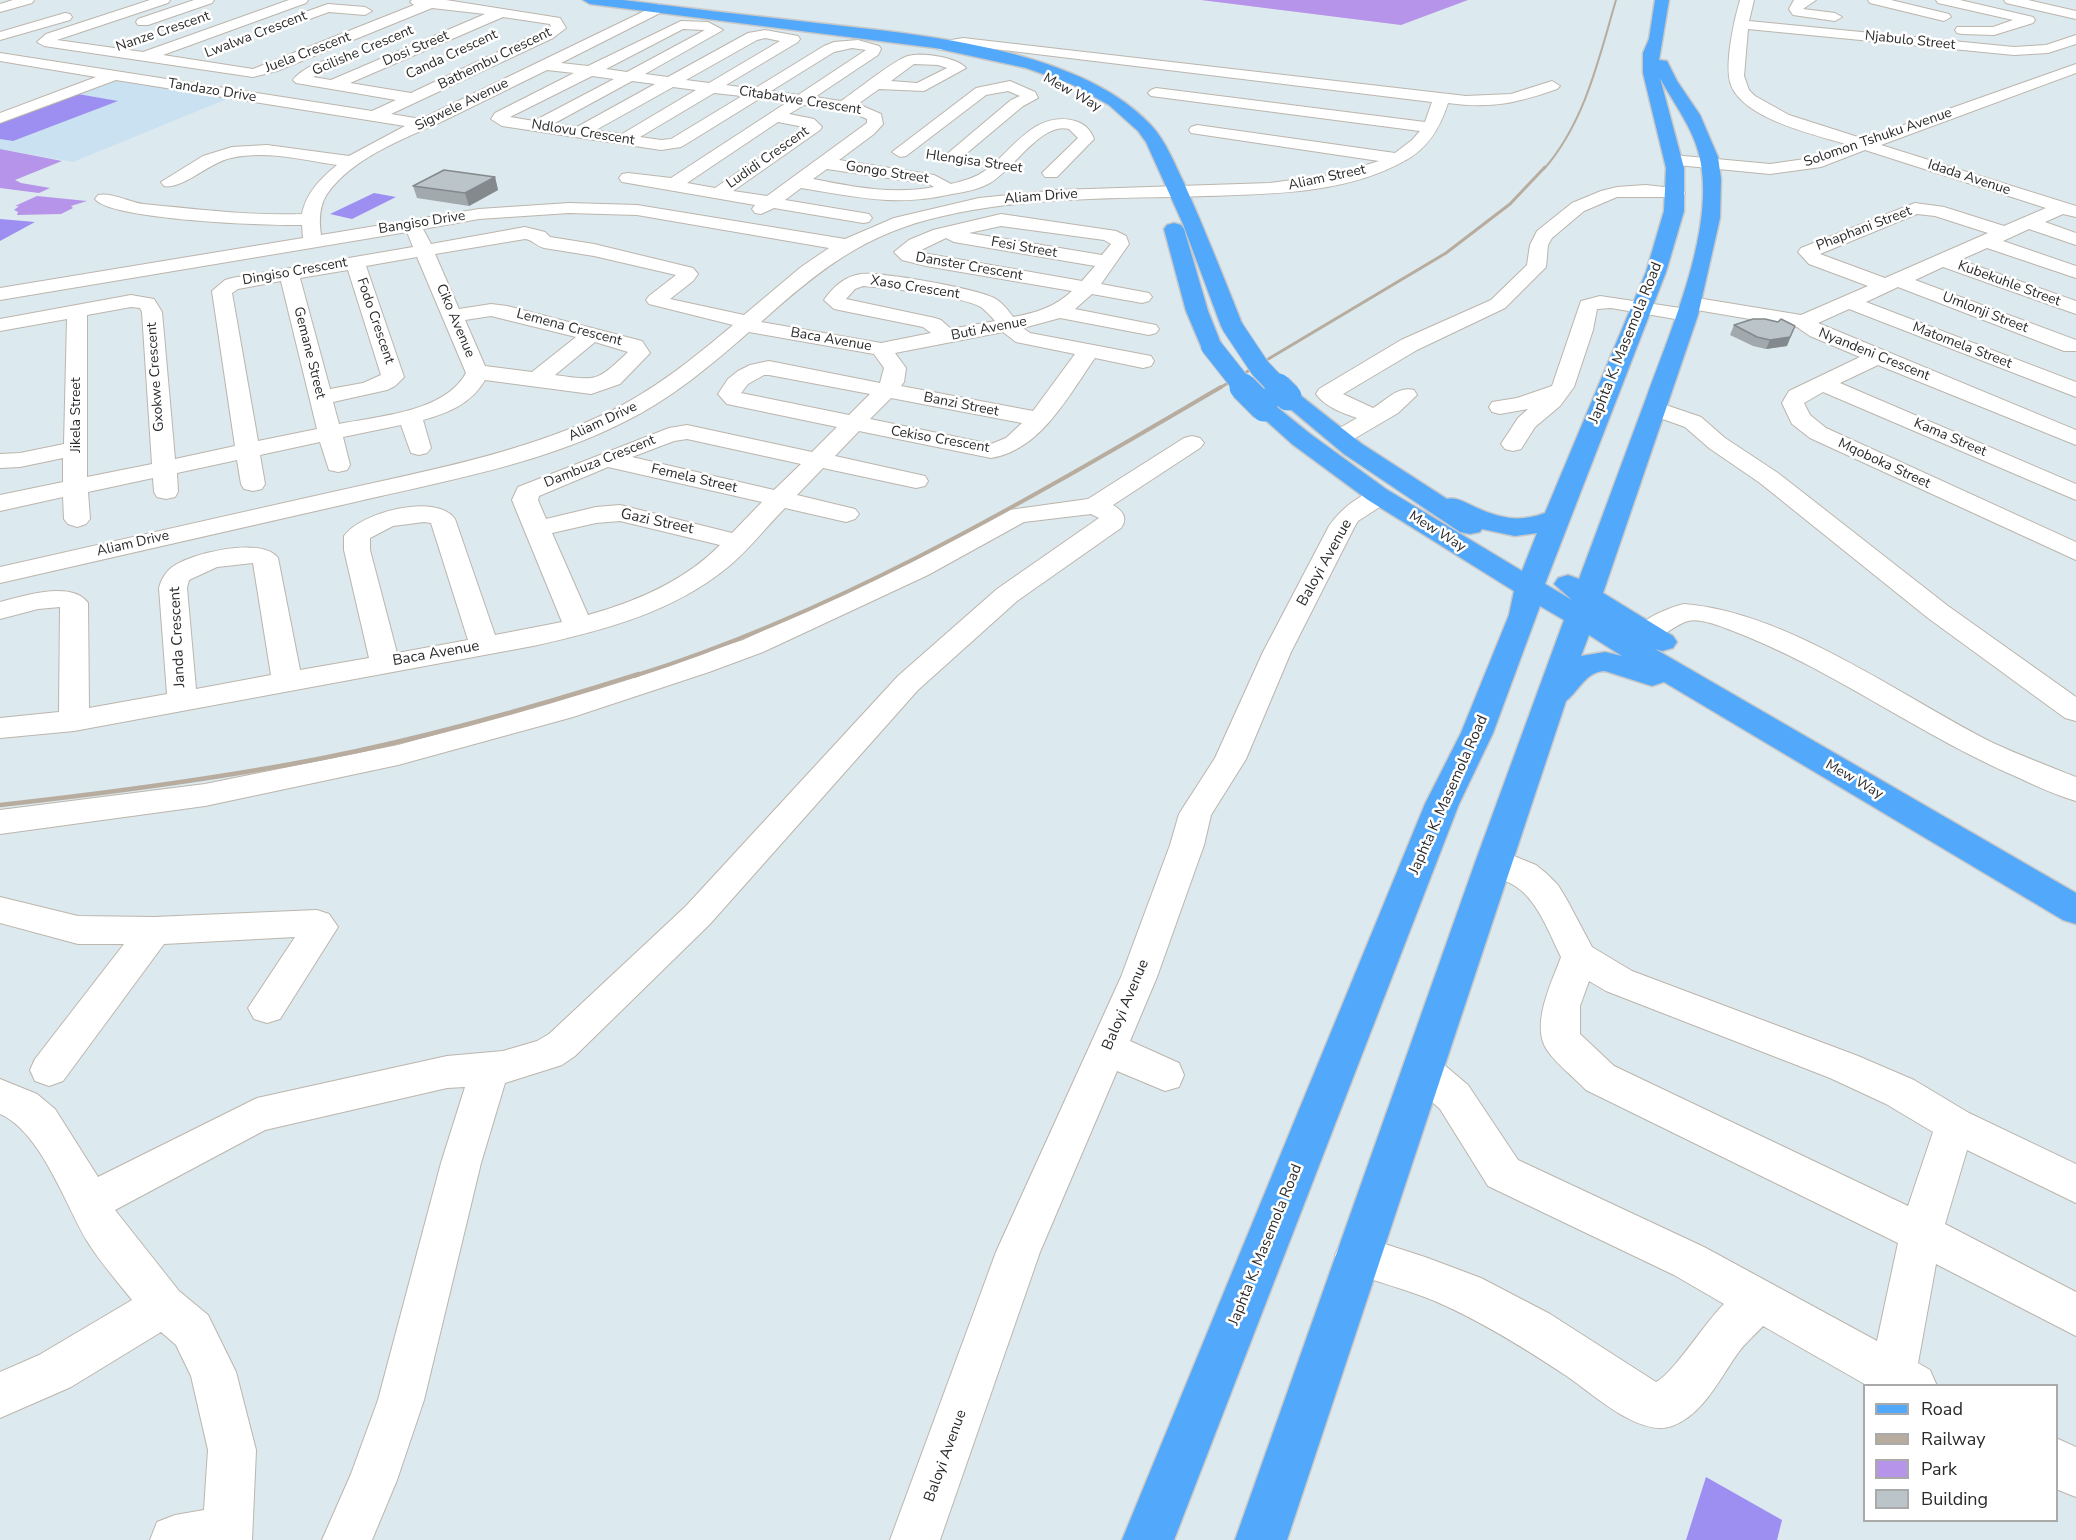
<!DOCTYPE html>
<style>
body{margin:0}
#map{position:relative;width:2076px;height:1540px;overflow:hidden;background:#dce9ee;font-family:"Nunito Sans",sans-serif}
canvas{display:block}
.legend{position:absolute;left:1863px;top:1384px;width:195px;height:138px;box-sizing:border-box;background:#fff;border:2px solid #aaa;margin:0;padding:8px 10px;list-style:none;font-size:18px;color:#2b2b2b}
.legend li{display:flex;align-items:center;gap:12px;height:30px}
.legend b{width:30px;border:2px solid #aaa}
</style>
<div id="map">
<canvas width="2076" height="1540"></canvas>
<ul class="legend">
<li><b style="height:8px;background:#52a9fc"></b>Road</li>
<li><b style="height:8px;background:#b7ac9e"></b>Railway</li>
<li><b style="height:16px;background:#b594e9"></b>Park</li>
<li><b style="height:16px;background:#bbc4c9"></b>Building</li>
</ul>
</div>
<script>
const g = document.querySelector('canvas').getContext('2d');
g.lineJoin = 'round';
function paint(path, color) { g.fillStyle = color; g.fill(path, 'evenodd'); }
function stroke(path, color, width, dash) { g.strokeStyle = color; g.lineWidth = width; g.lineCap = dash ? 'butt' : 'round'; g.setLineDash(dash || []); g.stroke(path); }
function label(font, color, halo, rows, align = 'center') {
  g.font = font + ' "Nunito Sans",sans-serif'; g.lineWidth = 5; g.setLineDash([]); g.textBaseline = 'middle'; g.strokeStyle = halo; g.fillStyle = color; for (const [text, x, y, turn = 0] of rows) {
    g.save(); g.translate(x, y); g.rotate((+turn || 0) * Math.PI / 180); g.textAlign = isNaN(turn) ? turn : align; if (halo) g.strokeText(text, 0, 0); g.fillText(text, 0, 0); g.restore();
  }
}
paint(new Path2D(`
 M108,79L229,98L73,162L0,149V119Z`), '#cae1f1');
paint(new Path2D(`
 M1201,0H1468L1401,25Z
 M0,149L62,161L15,180L21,183L50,188L39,193L0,188Z
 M37,196L87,201L71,206L73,208L61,214L17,215L18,212L14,210L19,206H15Z`), '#b594e9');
paint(new Path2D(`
 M72,93L118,101L13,141L0,139V120Z
 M374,193L396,197L352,219L330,214Z
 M0,219L35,222L0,241Z
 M1706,1477L1782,1520L1777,1540H1686Z`), '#9d8ef1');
const minor = new Path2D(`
 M13,0H34L32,3L0,12V4Z
 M150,0H170L168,3L57,40L143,52L289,0H308L306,3L163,55L253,69L414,5L410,2L412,0H446L560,18L566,28L553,38L391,114L421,119L659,4L666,8L664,11L561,63L588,66L681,21L708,22L723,30L645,74L668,77L748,33L765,30L798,36L800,39L798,42L726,85L754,89L824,46L834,42L858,40L879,46L881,49L878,55L815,97L841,101C856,91 894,60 908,56C922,52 957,57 966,68L924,91L879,89L858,104L881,114L883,124L874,134L839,160L934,175L951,184C963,181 975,178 986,170C1013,150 1035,110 1075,121C1085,124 1090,129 1094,139L1057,177H1045L1042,173L1078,138L1069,129C1041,121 1012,172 988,184C977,190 964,192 952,194C895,207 858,197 801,188L785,200L869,214L872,218L869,222L863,223L774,208L761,214L755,213L752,209L755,205L628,183L622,182L619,178L622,174L628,173L671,178L786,103L759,99L691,141L681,147L661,150L502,126L491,119L495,113L574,73L547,70C512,87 478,104 443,121C404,139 353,157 327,194C319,206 319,221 321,235L479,209L569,203L637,205L845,239L894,218L979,198L1059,190L1270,183L1338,174L1379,161L1191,133L1189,130L1191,127L1197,125L1395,153L1412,140L1420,131L1151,96L1148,93L1151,90L1156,88L1425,122L1432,102L987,48L963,46L940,50L933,46L935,43L963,38L1466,96L1511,94L1552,81L1560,86L1557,89C1517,103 1491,109 1448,103C1440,128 1428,148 1406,160C1347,194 1272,194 1206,196C1119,199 1029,196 943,216C865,233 819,270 761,322L881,343L931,333L923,327L834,309L824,300C833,287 845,276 861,274C882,272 974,288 994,298C1002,302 1008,310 1013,317C1036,313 1055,307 1072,291L926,266L902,260L894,252L909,240L933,230L1001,214L1116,231L1126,236L1129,244L1101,284L1149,293L1152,297L1149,301L1142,303L1092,294L1075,309L1156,325L1159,329L1156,333L1149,335L1060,318L1023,328L1030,333L1151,356L1154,361L1151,366L1143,368L1095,358C1068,396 1041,450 991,458L859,431L835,456L925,476L928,481L925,486L916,488L823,468L797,495L855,509L859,514L855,519L846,522L785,508C766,527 749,550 728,567C672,613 601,631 533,646L74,731L0,738V718L59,712L60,607L38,609L0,619V602C23,596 72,580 88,603L89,708L167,694L159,588C161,580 165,573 171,568C189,553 263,536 278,558L300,670L369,658L344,550V536C360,513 436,492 455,519L495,635L562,622L512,500L518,487L669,428L687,425L812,452L837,427L727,404L718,394L728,379L738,371L750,365L769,361L880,383L884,368L874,354L749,332C710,366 671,399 624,422C541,464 445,481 355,502C236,529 118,556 0,583V567C112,542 224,516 337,491C427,471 522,453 607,413C653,391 694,358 733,325L649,304L646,300L649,296L676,275L594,256L544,248C536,246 533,240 525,239L435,254L459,309L491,304L507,306L642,341L650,353L620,384L591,394L485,380C471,404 448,413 423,420L431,448L427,453L419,455L411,453L401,425L343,437L350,465L347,470L338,472L329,470L320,442L260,455L265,484L262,489L253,491L244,489L241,484L237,460L177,473L178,492L175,497L166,499L157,497L154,492L153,478L88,492L90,519L86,524L77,527L68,524L64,519L63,497L0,511V495L63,482V458L20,467L0,468V454L20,453L64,444L67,319L0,331V319L131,295L154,299L162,312L175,459L235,446L212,291L225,280L232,278L413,247L407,232L0,300V288L303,238L302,225C271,226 110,220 95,199L98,195C111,192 129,202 143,204C196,209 249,216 302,214C306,193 321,178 337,165C303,160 266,150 231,158C210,162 182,190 164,186L161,182L203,156L232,147L267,145L349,156L405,126L116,80L0,123V113L96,77L0,61V53L372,111L396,100L296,83L293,80C301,69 328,56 341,59L343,62L341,65L313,77L331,80L485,14L432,8L277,71L253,77L44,46L37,42L46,34ZM503,17L550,24L551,27L411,93L350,83ZM683,29L705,30L627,72L606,69ZM765,38L780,41L709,83L686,80L757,40ZM852,48L866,50L798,95L771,91L834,52ZM914,64L938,65L947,68L917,83L891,81ZM592,76L614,79L534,121L510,117ZM632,81L655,84L577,127L553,124ZM673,87L696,90L622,134L596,130ZM714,93L742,96L671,139L661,140L640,137ZM804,105L849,111L867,119V123L767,196L733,191L820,130L822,127L814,119L789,114ZM778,122L804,127L715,188L687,183ZM827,169L929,184L934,187C892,195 854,187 813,179ZM569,213L637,215L829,248L801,267L744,315L670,299L693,281L698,274L693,268L594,244L550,237L545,232L525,227L431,244L423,229L479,219ZM1001,226L1104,240L1111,244L1102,255L969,233ZM946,238L954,242L1095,266L1082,281L917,252ZM417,257L466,373C445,412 379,416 339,424L333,402L387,390L395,386L404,377L366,266ZM348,270L381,375L363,383L330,389L300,278ZM281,281L317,429L258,441L232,293L238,289ZM863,286C889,288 961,296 981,307C986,311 991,316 995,321L951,329L941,320L935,318L846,299L855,289ZM131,307L140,308L142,312L152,464L87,477V315ZM491,316L576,337L532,372L485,366L465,320ZM1003,332L1016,342L1075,354L1033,411L901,386L904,382L906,368L895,353ZM595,342L628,352C596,382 598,381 555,375ZM764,375H769L870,394L849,415L741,393L748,384ZM891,398L1022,423L1006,438L991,444L870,419ZM687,439L801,464L774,490L632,457L674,441ZM608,467L762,502L732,533L620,505L596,507L546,519L538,500L539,496ZM620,521L720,545C685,581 635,602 588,615L552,533L596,523ZM424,522L431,523L468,640L397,653L370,550V538L393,526ZM253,563L271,675L196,689L187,588L189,580L217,567Z
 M194,0H214L212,3L148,25H138L136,22L138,19Z
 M1740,0H1754L1749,21L2014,47L2046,45L2076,35V44L2048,53L2014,55L1748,29L1744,76L1749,90L1755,96L1789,115L1864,139L2076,64V73L1881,145L2076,206V217L2063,214L2045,222L2076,233V245L2029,229L2003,241L2076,266V278L1987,248L1960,260L2076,301V314L1943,267L1915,280L2076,340V351H2064L1898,287L1866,302L2076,382V397L1849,309L1818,323L2076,430V445L1878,365L1840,383L2076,484V500L1823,392L1804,403L1810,415L1826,428L2076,542V560L1810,438L1792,424L1782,403L1789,391L1860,357L1810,336L1797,327L1691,309L1684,307L1681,303L1684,299L1691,297L1801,315L1868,286L1809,264L1798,252L1801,248L1915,203L1944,207L2004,226L2046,208L1865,150L1821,167L1770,174L1667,164L1665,160L1667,156L1673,155L1770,164L1812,158L1849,145C1817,135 1740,119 1730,82C1725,62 1734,20 1740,0ZM1917,214L1935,216L1988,233L1885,278L1820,254Z
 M1794,0H1816L1803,9L1835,13L1842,17L1835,21L1793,15L1789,9Z
 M1868,0H1891L1949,14L1951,17L1944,21L1870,3Z
 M1936,0H1960L2033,17L2035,20L2033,23L1994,35L1962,34L1957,33L1955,30L1957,27H1993L2013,20L1938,3Z
 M2004,0H2028L2076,11V19L2006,3Z
 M328,4L365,7L372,11L365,15L329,12L279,30L272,26L274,23Z
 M65,13L70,14L72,17L70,20L0,40V32Z
 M1010,81L1035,92L1038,98L1023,106L955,163H943L941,159L1011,100L1020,96L1008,91L986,95L906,156L900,157L892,152L976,88Z
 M1646,185L1682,189L1685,193L1682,197H1617L1584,211L1552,238L1548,245L1546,267L1505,308L1417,350L1343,394L1373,408C1387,400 1397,386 1414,390L1417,395L1398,413L1347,443L1339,445L1331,443L1327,438L1331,433L1357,418C1343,413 1325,407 1316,394L1319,389L1401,340L1491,300L1527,265L1530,245L1537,231L1572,203L1601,191L1617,187Z
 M1600,296L1687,309L1694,311L1697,315L1694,319L1687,321L1611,308L1597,309L1593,330L1574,387L1560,406L1535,427L1521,449L1513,451L1505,449L1501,444L1518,418L1528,409L1500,414L1492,412L1489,407L1492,402L1517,398L1552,386L1581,301Z
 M1654,401L1701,417L1725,438L1778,473L1948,606L2076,697V721L2065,718L1928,618L1760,483L1709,448L1685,427L1646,413L1643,408L1646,403Z
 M1192,436L1200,438L1204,443L1200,448L1113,505C1123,511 1128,518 1121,528L1017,601L918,690L710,924L575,1056L562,1065L505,1083L481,1163L424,1400L397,1480L372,1540H322L351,1474L378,1400L441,1163L465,1087L447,1088L265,1130L115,1210L179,1291L208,1315L236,1372L256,1450L252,1540H150L157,1522L175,1515L204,1510L208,1450L191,1376L176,1345L161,1332L71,1387L0,1418V1372L39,1355L132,1300C117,1281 100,1262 87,1241C65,1204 41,1132 0,1114V1079L37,1094L55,1109L98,1177L257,1098L447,1056L503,1051L537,1041L549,1034L686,906L898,676L997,589L1099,518L1091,514L1024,522L928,575L763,652L709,672L573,717L398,765L205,806L0,834V810L205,784L398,745L551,703L743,640L910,563L1009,510L1088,499L1184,438Z
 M1380,489L1389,491L1392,496L1389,501L1358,521L1355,526L1291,652L1246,759L1211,815L1204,845L1157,977L1130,1041L1179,1063L1184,1075L1179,1087L1165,1091L1117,1071L1040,1252L940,1540H890L996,1252L1121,977L1170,845L1179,814L1215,758L1263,652L1329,526C1341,509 1359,494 1380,489Z
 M1684,604C1787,612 1899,695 1991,742C2019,755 2048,766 2076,777V801C2056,795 2036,786 2017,777C1917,734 1830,667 1728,629C1717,625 1699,618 1688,621C1669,627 1660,644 1638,638L1634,632C1643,618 1668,608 1684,604Z
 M1494,848L1536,865L1547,874L1558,885L1567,900L1592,947L1632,971L1858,1056L1914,1080L1969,1113L2076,1164V1203L1967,1150L1945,1224L2076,1292V1336L1936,1264L1918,1363L1930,1370L1937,1386H1868L1763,1326C1755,1335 1745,1343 1738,1353C1720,1378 1703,1415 1672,1426C1640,1438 1593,1394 1568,1377C1526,1349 1483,1322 1437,1302C1406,1289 1373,1281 1342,1269L1335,1255L1342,1241L1357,1235L1425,1257L1481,1278L1550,1314L1656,1382C1673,1374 1706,1321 1724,1304L1674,1275L1488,1186L1440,1109L1408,1080L1403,1069L1408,1058L1422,1053L1436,1058L1468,1085L1518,1160L1704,1247L1877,1341L1898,1243L1586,1090C1574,1077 1557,1065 1547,1050C1530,1025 1552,982 1561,957C1550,935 1541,909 1523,892C1509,879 1486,876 1477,860L1482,851ZM1589,981L1606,991L1830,1078L1886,1104L1933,1132L1908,1206L1614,1066L1580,1034V1006Z
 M0,897L78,916L154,917L317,910L329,914L338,927L280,1019L267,1023L254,1019L248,1008L295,937L164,944L63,1081L49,1086L35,1081L30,1070L35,1059L124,944H78L0,923Z
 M2056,1438L2076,1447V1497L2056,1489Z`);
const major = new Path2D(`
 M583,0H623C685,8 746,15 808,22C911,34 1076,46 1150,124C1166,141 1174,163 1184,183C1205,230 1224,278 1243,326L1240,331L1232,333L1224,331L1221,326L1183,224L1146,142L1138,131L1109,105L1071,84L1026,68L935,48L590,4Z
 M1655,0H1669L1659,60L1667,61L1677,81L1700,115L1718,157L1721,179L1720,218L1698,315L1603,593L1673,636L1677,642L1673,648L1662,651L1655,649L2076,893V924L2063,920L1664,682L1652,686L1605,671C1586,671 1579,691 1566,701L1287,1540H1235L1476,860L1564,620L1540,606L1493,733L1459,804L1174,1540H1122L1425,804L1461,733L1509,615L1514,591L1368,500L1292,444L1252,408L1256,403L1264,401L1272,403L1309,433L1386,489L1522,571L1537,533L1515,536L1482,529L1480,532L1470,534L1460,532L1344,454L1276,397L1280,392L1288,390L1296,392L1362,444L1447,499C1457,497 1466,503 1475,507C1499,518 1519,523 1545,513L1646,272L1664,211L1666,168L1643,73V53L1649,39ZM1660,78C1675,106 1696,131 1701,164C1713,234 1671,330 1647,396C1624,457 1602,518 1579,579L1568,575L1558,578L1554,584L1572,600L1545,584L1666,272L1684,211V168ZM1589,635L1622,656L1605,652L1581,656Z
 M1174,223L1181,225L1184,229L1208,311L1222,346L1219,351L1211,353L1203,351L1186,311L1164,229L1167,225Z`);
stroke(minor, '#bcb5ac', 2);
stroke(major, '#c8c8c8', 3);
paint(minor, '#fff');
paint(major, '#52a9fc');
stroke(new Path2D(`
 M1544,169C1585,122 1599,58 1616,0`), '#b7ac9e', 2);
stroke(new Path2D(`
 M1218,389L1446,253L1510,204L1545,167`), '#b7ac9e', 3);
stroke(new Path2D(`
 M634,676C844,610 1032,497 1221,387`), '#b7ac9e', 4);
stroke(new Path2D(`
 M0,805C108,793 216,779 323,758C430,737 535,707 639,674`), '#b7ac9e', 4.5);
const majorBridgeFar1 = new Path2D(`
 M1232,326L1260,368L1280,389
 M1211,346L1245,389`);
const majorBridge = new Path2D(`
 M1243,387L1264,408
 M1278,387L1288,397`);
stroke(majorBridgeFar1, '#c8c8c8', 22, []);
stroke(majorBridge, '#c8c8c8', 29, []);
stroke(majorBridgeFar1, '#52a9fc', 20);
stroke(majorBridge, '#52a9fc', 27);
paint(new Path2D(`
 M495,177L498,190L469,206L417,198L413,186Z
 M1734,325L1787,346L1766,349L1753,346L1730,335Z`), '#a1a9ad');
paint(new Path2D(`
 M495,177L498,190L469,206L465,193Z
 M1795,326L1787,346L1766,349L1770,340Z`), '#83898d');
const building = new Path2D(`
 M444,170L495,177L465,193L413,186Z
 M1753,319H1765L1778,322L1781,319L1795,326L1790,337L1770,340L1757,337L1734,325Z`);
paint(building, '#bbc4c9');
stroke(building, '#83898d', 1.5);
label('14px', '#2b2b2b', '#fff', [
 ["Nanze Crescent",163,32,-19],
 ["Lwalwa Crescent",256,35,-21],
 ["Njabulo Street",1910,41,6],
 ["Dosi Street",416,49,-23],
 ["Gcilishe Crescent",363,51,-23],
 ["Juela Crescent",308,53,-21],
 ["Canda Crescent",452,55,-25],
 ["Bathembu Crescent",495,59,-26],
 ["Tandazo Drive",212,91,9],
 ["Mew Way",1072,93,29],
 ["Citabatwe Crescent",800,101,9],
 ["Sigwele Avenue",462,105,-26],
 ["Ndlovu Crescent",583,133,9],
 ["Solomon Tshuku Avenue",1878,138,-19],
 ["Ludidi Crescent",768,158,-35],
 ["Hlengisa Street",974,162,8],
 ["Gongo Street",887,173,9],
 ["Aliam Street",1327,178,-12],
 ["Idada Avenue",1969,178,18],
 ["Aliam Drive",1041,197,-4],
 ["Bangiso Drive",422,223,-9],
 ["Phaphani Street",1864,229,-21],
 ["Fesi Street",1024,248,10],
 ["Danster Crescent",969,267,10],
 ["Dingiso Crescent",295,272,-10],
 ["Kubekuhle Street",2009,284,20],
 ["Xaso Crescent",915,288,9],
 ["Umlonji Street",1985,313,21],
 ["Fodo Crescent",375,321,71],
 ["Ciko Avenue",455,321,67],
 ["Lemena Crescent",569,328,15],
 ["Buti Avenue",989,329,-11],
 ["Baca Avenue",831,340,10],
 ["Matomela Street",1962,346,21],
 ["Gemane Street",309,353,76],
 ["Nyandeni Crescent",1874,355,22],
 ["Gxokwe Crescent",156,377,-94],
 ["Banzi Street",961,405,11],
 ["Jikela Street",77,415,-90],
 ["Aliam Drive",603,422,-25],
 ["Kama Street",1950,438,23],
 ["Cekiso Crescent",940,440,10],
 ["Dambuza Crescent",600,462,-22],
 ["Mqoboka Street",1884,464,25],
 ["Femela Street",694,479,13],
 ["Mew Way",1437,532,32],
 ["Aliam Drive",133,544,-13],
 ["Mew Way",1854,780,30]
]);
label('15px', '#2b2b2b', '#fff', [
 ["Japhta K. Masemola Road",1626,343,-68],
 ["Gazi Street",657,522,12],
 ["Baloyi Avenue",1325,563,-61],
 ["Janda Crescent",178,637,-93],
 ["Baca Avenue",436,654,-10],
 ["Japhta K. Masemola Road",1449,795,-66],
 ["Baloyi Avenue",1126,1005,-67],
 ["Japhta K. Masemola Road",1266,1245,-68],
 ["Baloyi Avenue",946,1456,-70]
]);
</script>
